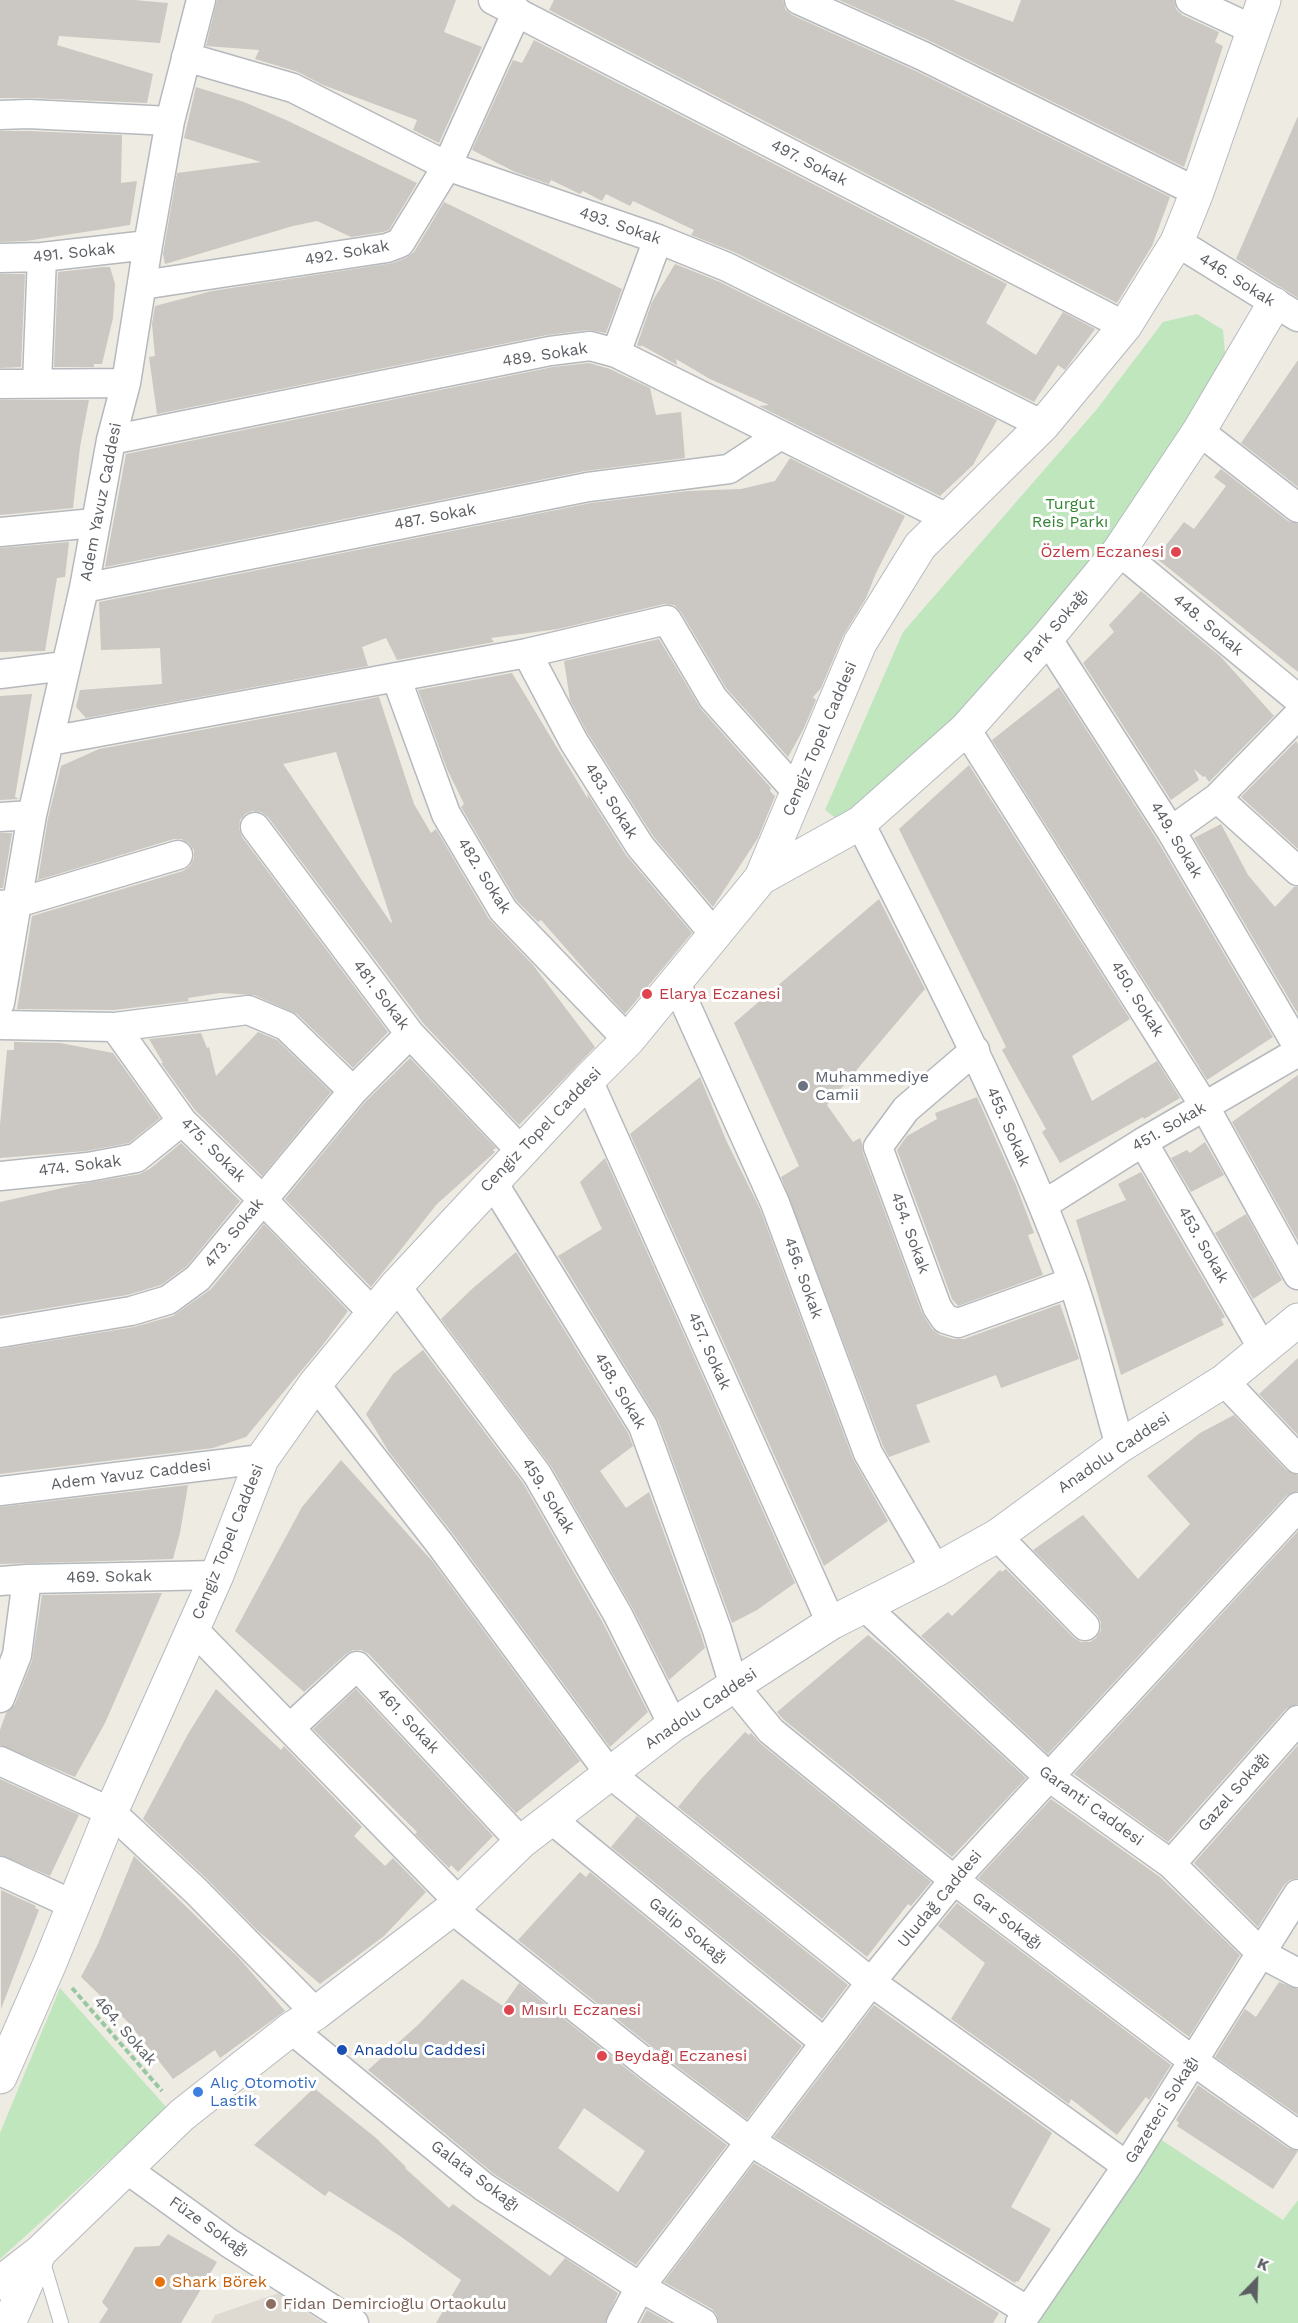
<!DOCTYPE html>
<meta charset="utf-8">
<style>
body{margin:0}
#map{position:relative;width:1298px;height:2323px;overflow:hidden;background:#eeebe2;font-family:"Work Sans",sans-serif}
canvas{display:block}
.north{position:absolute;left:1226px;top:2251px;width:60px;height:60px;-webkit-text-stroke:4px #fff;paint-order:stroke;rotate:23deg;font-size:16px;font-weight:700;line-height:24px;text-align:center;color:#5b5f64}
.north::after{content:'';display:block;margin:auto;width:21px;height:27px;background:#5b5f64;clip-path:polygon(50% 0,100% 100%,50% 72%,0 100%)}
</style>
<div id="map">
<canvas width="1298" height="2323"></canvas>
<div class="north">K</div>
</div>
<script>
const g = document.querySelector('canvas').getContext('2d');
g.lineJoin = 'round';
function paint(path, color) { g.fillStyle = color; g.fill(path, 'evenodd'); }
function stroke(path, color, width, dash) { g.strokeStyle = color; g.lineWidth = width; g.lineCap = dash ? 'butt' : 'round'; g.setLineDash(dash || []); g.stroke(path); }
function label(font, color, halo, rows, align = 'center') {
  g.font = font + ' "Work Sans",sans-serif'; g.lineWidth = 6; g.setLineDash([]); g.textBaseline = 'middle'; g.strokeStyle = halo; g.fillStyle = color; for (const [text, x, y, turn = 0] of rows) {
    g.save(); g.translate(x, y); g.rotate((+turn || 0) * Math.PI / 180); g.textAlign = isNaN(turn) ? turn : align; if (halo) g.strokeText(text, 0, 0); g.fillText(text, 0, 0); g.restore();
  }
}
paint(new Path2D(`
 M279,2293L323,2323H211L215,2315Z`), '#dedad1');
paint(new Path2D(`
 M1197,314L1223,330L1225,353L1214,387L1109,542L915,761L864,809L837,819L825,810L903,632L1097,409L1163,322Z
 M60,1988L167,2108L0,2259V2133Z
 M1160,2139L1283,2220L1298,2200V2323H1034Z`), '#c0e6be');
paint(new Path2D(`
 M0,0H134L168,3L160,43L59,36L57,45L153,74L147,103L29,98H0Z
 M217,0H456L444,32L482,47L439,143L413,130L417,120L323,85L298,72L255,59L259,50L206,46Z
 M554,0H783L785,9L792,15L916,71L1170,197L1152,246L1117,303L549,10Z
 M839,0H953L1013,22L1021,0H1174L1176,9L1182,15L1219,32L1215,42L1223,46L1184,167L930,41Z
 M534,40L1007,284L986,323L1036,355L1063,312L1095,329L1065,370L1058,365L1034,402L734,252L691,235L694,230L633,201L630,206L606,194L602,201L583,191L580,194L551,180L549,184L515,172L472,150L513,60L522,63Z
 M196,87L244,102L286,120L417,183L389,230L383,232L351,237L317,221L293,226L165,264L163,254L177,173L261,162L184,138Z
 M1298,116V298L1236,259Z
 M0,131H28L122,135L121,183L137,181L130,225L26,241L0,242Z
 M444,202L622,289L606,333L588,330L547,335L157,414L149,357L155,356L152,324L155,306L212,291L393,263L406,258L414,252Z
 M675,264L720,282L997,420L973,465L940,496L759,406L769,405L710,379L676,359L677,365L641,345V347L637,345L652,302Z
 M103,267H110L115,284L113,318L102,364H94V367H54L58,272Z
 M0,274H25L21,367L0,368Z
 M1298,360V487L1241,443Z
 M589,363L610,369L650,388L656,415L681,412L685,458L585,471L105,567L126,454L553,367Z
 M0,400H89L80,447L73,508L0,515Z
 M790,458L905,516L876,573L866,598L843,636L821,688L813,697L816,700L803,730L788,757L726,688L681,612L674,605L664,604L558,629L491,638L494,642L397,660L386,638L362,647L368,666L86,718L76,707L80,690L162,684L160,648L101,650L99,602L591,503L688,491L741,489L775,481Z
 M1221,469L1288,521L1298,524V672L1156,558L1184,522L1194,529L1226,486L1214,477Z
 M69,542L65,577L57,578L45,651L0,652V548Z
 M1141,591L1221,657L1274,716L1209,782L1205,776L1203,777L1194,769L1199,780L1171,800L1083,663L1114,632L1109,625Z
 M659,639L701,709L771,788L770,791L775,796L758,838L713,907L653,836L588,734L570,700L564,661Z
 M512,673L588,799L587,793L626,855L692,933L625,1014L591,977L541,920L538,922L516,900L461,807L464,804L447,769L418,690Z
 M1059,687L1157,840L1273,1037L1207,1080L1159,1001L1158,1002L992,740Z
 M32,694L15,797L19,799L0,800V696Z
 M379,697L414,804L431,833L436,829L489,919L533,965L595,1047L519,1125L423,1023L268,817L261,812L252,811L245,814L240,820L239,828L242,837L388,1032L353,1068L297,1014L254,995L220,993L188,998L189,1001L114,1010L17,1009L32,916L183,871L190,866L194,858V850L189,843L181,839H174L38,880L48,818L61,766L99,749ZM336,752L392,922L391,923L283,764Z
 M1296,741L1298,744V849L1241,797Z
 M969,765L1130,1019L1072,1056L1092,1101L1157,1061L1180,1098L1144,1119L1143,1117L1060,1163L1042,1132L1046,1129L1002,1050L1006,1047L899,829Z
 M1221,824L1248,875L1275,907L1294,887H1298V1014L1194,838Z
 M0,833H12L3,888H0Z
 M879,899L925,989L827,1105L853,1142L860,1138L862,1143L863,1153L922,1313L932,1329L940,1335L953,1339H964L1060,1304L1079,1359L1001,1388L996,1375L916,1405L930,1442L889,1457L883,1446L781,1177L799,1166L734,1023Z
 M258,1032L277,1040L331,1092L262,1176L195,1110L161,1063H163L149,1039L201,1033L207,1048L209,1047L216,1076Z
 M14,1042L60,1043L113,1053L160,1118L129,1143L86,1151L0,1158V1125L7,1050H14Z
 M410,1058L496,1148L493,1150L495,1152L437,1204L371,1287L285,1199L365,1102Z
 M1298,1075V1241L1232,1122Z
 M700,1077L726,1140L760,1209L853,1459L888,1521L824,1566L630,1134Z
 M977,1097L1016,1185L1034,1233L1028,1235L1043,1275L958,1306L952,1299L897,1150L907,1136L937,1119L935,1113Z
 M1205,1142L1224,1175L1191,1192L1171,1158L1187,1150L1190,1153Z
 M181,1143L240,1201L187,1266L161,1285L127,1295L0,1316V1202L76,1185L140,1174L151,1168Z
 M605,1158L795,1583L757,1610L732,1623L658,1420L558,1256L602,1229L580,1182Z
 M1141,1172L1225,1317L1221,1319L1224,1325L1121,1375L1076,1220L1126,1200L1118,1184Z
 M1246,1214L1282,1280L1253,1299L1215,1233Z
 M264,1224L348,1311L322,1346L246,1437L213,1448L0,1474V1349L134,1327L173,1316L211,1289Z
 M516,1252L628,1433L633,1446L600,1471L626,1508L649,1492L701,1635L705,1648L669,1680L632,1607L551,1466L441,1319L473,1288Z
 M423,1350L523,1483L603,1623L648,1712L610,1747L453,1534L389,1452L366,1414L393,1374Z
 M1298,1358V1435L1259,1394Z
 M1234,1415L1286,1470L1298,1475V1491L1286,1496L1048,1754L921,1636L948,1612L952,1616L1000,1570L1002,1572L1006,1569L1074,1638L1081,1642H1090L1096,1638L1101,1630V1622L1097,1615L1033,1550L1083,1515L1138,1579L1190,1524L1147,1476L1200,1433Z
 M341,1460L433,1562L580,1761L516,1813L369,1654L361,1650H353L346,1654L304,1692L235,1631L302,1507Z
 M188,1485L180,1533L173,1559L0,1564V1507Z
 M1298,1531V1704L1286,1709L1168,1842L1074,1774Z
 M162,1593L105,1723L75,1777L0,1745V1730L6,1713L15,1704L32,1661L42,1595Z
 M868,1635L890,1653L1026,1778L952,1857L783,1719L777,1712Z
 M216,1689L281,1750L284,1746L362,1827L354,1836L385,1866L393,1858L426,1892L384,1936L320,1984L257,1930L207,1879L143,1819L188,1734Z
 M356,1689L493,1836L458,1872L451,1865L449,1868L415,1834L417,1832L313,1729Z
 M745,1732L749,1735L751,1733L761,1744L931,1882L911,1906L908,1904L867,1957L678,1807L702,1778Z
 M1298,1745V1878L1290,1880L1284,1885L1258,1927L1194,1863Z
 M0,1779L79,1815L50,1876L0,1855Z
 M1051,1799L1160,1877L1240,1955L1189,2037L978,1878Z
 M637,1816L848,1985L822,2019L611,1847Z
 M134,1856L238,1957L285,2011L220,2058L215,2050L173,2079L128,2022L81,1977L98,1944Z
 M580,1872L586,1877L590,1872L802,2046L747,2119L662,2055L518,1940Z
 M1,1890L36,1906L35,1908L39,1910L1,2009Z
 M957,1903L1171,2065L1149,2100L1146,2097L1117,2135L1071,2099L1069,2104L951,2019L985,1963L938,1926Z
 M462,1979L503,2006L519,1983L642,2081L727,2145L636,2265L494,2174L368,2070L419,2024ZM584,2108L645,2151L618,2192L558,2148Z
 M1279,1982L1298,1989V2115L1215,2057L1245,2009L1256,2017Z
 M874,2005L1052,2133L1011,2207L1051,2229L1018,2282L1016,2281L1015,2283L774,2137Z
 M1198,2085L1288,2148L1298,2151L1273,2189L1177,2126L1179,2123L1176,2120Z
 M314,2088L376,2138L406,2167L405,2168L449,2208L453,2204L550,2276L565,2258L618,2293L605,2323H436L461,2280L400,2236L329,2191L325,2196L254,2145Z
 M754,2163L999,2313L993,2323H719L717,2315L712,2309L664,2282Z
 M168,2234L217,2262L181,2323H99L108,2309L102,2302L135,2247L159,2246Z
 M647,2310L670,2323H640Z`), '#cbc7c2');
const lane = new Path2D(`
 M42,2259L61,2323`);
const street = new Path2D(`
 M493,0L1125,326
 M799,0L923,56L1197,192
 M1190,0L1254,30
 M186,57L293,88L447,166L658,239L727,267L1043,425
 M0,115L28,114L170,121
 M1177,242L1298,317
 M0,258L42,257L148,245
 M142,285L387,248L400,243L447,166L517,11
 M616,353L658,239
 M37,383L42,257
 M0,384L126,383
 M1199,431L1298,508
 M111,440L550,351L590,346L616,353L947,518
 M0,532L94,523
 M1119,551L1298,699
 M84,588L588,487L729,469L779,436
 M1047,638L1171,831L1298,1047
 M527,653L574,742L640,846L715,935
 M0,674L65,666
 M396,677L446,814L503,910L628,1040
 M966,729L1205,1107L1298,1275
 M50,741L527,653L667,620L713,698L797,792
 M1217,798L1298,871
 M0,817L32,815
 M860,823C936,973 1014,1122 1072,1280C1091,1334 1104,1391 1120,1446
 M255,827L410,1034L521,1151
 M1171,831L1217,798L1298,715
 M1,905L17,903L178,855
 M676,983L775,1203L868,1453L936,1570
 M0,1003L32,815L84,588L111,440L126,383L148,245L170,121L201,0
 M0,1025L115,1027L248,1010L286,1026L353,1091
 M115,1027L182,1121L262,1199L374,1314
 M975,1050L906,1109L878,1147L937,1307L945,1319L958,1323L1072,1282
 M588,1080L831,1623
 M1143,1142L1263,1349
 M0,1176L88,1167L136,1158L182,1121
 M492,1181L643,1426L717,1630L734,1686L771,1731L954,1880L1193,2061L1298,2135
 M1043,1205L1143,1142L1298,1052
 M396,1286L537,1474L618,1615L673,1725
 M0,1333L131,1311L168,1300L198,1278L353,1091L410,1034
 M1224,1381L1298,1459
 M315,1384L440,1544L609,1773L871,1982L1127,2166
 M0,1491L262,1459
 M997,1536L1085,1626
 M0,1581L27,1579L217,1575
 M863,1605L1049,1777L1171,1864L1262,1954L1298,1973
 M192,1628L459,1902
 M0,1698L17,1655L27,1579
 M290,1728L357,1666L521,1842
 M0,1761L111,1812L196,1891L316,2013
 M551,1819L825,2043
 M1171,1864L1298,1720
 M0,1871L72,1904
 M452,1909L652,2068L748,2140L1028,2311
 M291,2029L484,2187L640,2287L703,2323
 M125,2168L229,2243L354,2323
 M621,2323L640,2287L871,1982L954,1880L1298,1507
 M1020,2323L1127,2166L1298,1894`);
const secondary = new Path2D(`
 M761,878L860,823L966,729L1047,638L1119,551L1199,431L1274,304
 M0,2077L50,1963L111,1812L217,1575L262,1459L315,1384L396,1286L588,1080L628,1040L761,878L860,643L920,546L1043,425L1125,326L1177,242L1197,192L1264,0
 M0,2283L40,2252L182,2115L291,2029L316,2013L452,1909L521,1842L673,1725L831,1623L936,1570L997,1536L1120,1446L1224,1381L1298,1320
 M9,2323L39,2254`);
stroke(lane, '#b5b9bd', 16);
stroke(street, '#b5b9bd', 31);
stroke(secondary, '#b6babf', 35);
stroke(new Path2D(`
 M72,1988L162,2091`), '#97c8a2', 4, [6, 3]);
stroke(lane, '#fff', 14);
stroke(street, '#fff', 28);
stroke(secondary, '#fff', 33);
for (const [x, y, r, color] of [
 [1176,552,6,"#e0444e"],
 [647,994,6,"#e0444e"],
 [803,1086,6,"#6b7280"],
 [509,2010,6,"#e0444e"],
 [342,2050,6,"#1a4fb4"],
 [602,2056,6,"#e0444e"],
 [198,2092,6,"#3f7fe0"],
 [160,2282,6,"#e8710a"],
 [271,2304,6,"#8d6e63"]
]) { const dot = new Path2D(); dot.arc(x, y, r, 0, 2 * Math.PI); g.fillStyle = color; g.fill(dot); stroke(dot, '#fff', 2); }
label('16px', '#5b5f64', '#fff', [
 ["497. Sokak",809,163,27],
 ["493. Sokak",620,226,19],
 ["491. Sokak",74,253,-6],
 ["492. Sokak",347,253,-10],
 ["446. Sokak",1237,280,32],
 ["489. Sokak",545,355,-9],
 ["Adem Yavuz Caddesi",101,502,-79],
 ["487. Sokak",435,517,-11],
 ["448. Sokak",1208,625,40],
 ["Park Sokağı",1056,626,-50],
 ["Cengiz Topel Caddesi",820,739,-67],
 ["483. Sokak",611,801,58],
 ["449. Sokak",1176,840,59],
 ["482. Sokak",484,876,58],
 ["481. Sokak",381,995,53],
 ["450. Sokak",1137,999,58],
 ["455. Sokak",1008,1127,66],
 ["451. Sokak",1169,1127,-30],
 ["Cengiz Topel Caddesi",541,1130,-46],
 ["475. Sokak",213,1150,45],
 ["474. Sokak",80,1166,-7],
 ["473. Sokak",234,1233,-51],
 ["454. Sokak",910,1233,70],
 ["453. Sokak",1203,1245,60],
 ["456. Sokak",803,1278,70],
 ["457. Sokak",709,1351,66],
 ["458. Sokak",620,1391,59],
 ["Anadolu Caddesi",1114,1453,-34],
 ["Adem Yavuz Caddesi",131,1475,-7],
 ["459. Sokak",548,1496,58],
 ["Cengiz Topel Caddesi",228,1542,-68],
 ["469. Sokak",109,1577,-1],
 ["Anadolu Caddesi",701,1709,-34],
 ["461. Sokak",408,1721,47],
 ["Gazel Sokağı",1234,1792,-49],
 ["Garanti Caddesi",1091,1806,36],
 ["Uludağ Caddesi",940,1899,-50],
 ["Gar Sokağı",1007,1921,37],
 ["Galip Sokağı",688,1931,39],
 ["464. Sokak",125,2031,49],
 ["Gazeteci Sokağı",1162,2110,-58],
 ["Galata Sokağı",475,2176,37],
 ["Füze Sokağı",209,2227,35]
]);
label('16px', '#338432', '#fff', [
 ["Turgut",1070,504],
 ["Reis Parkı",1070,522]
]);
label('16px', '#be3a42', '#fff', [
 ["Özlem Eczanesi",1164,552,"right"],
 ["Elarya Eczanesi",659,994],
 ["Mısırlı Eczanesi",521,2010],
 ["Beydağı Eczanesi",614,2056]
], 'left');
label('16px', '#5b616d', '#fff', [
 ["Muhammediye",815,1077],
 ["Camii",815,1095]
], 'left');
label('16px', '#164399', '#fff', [
 ["Anadolu Caddesi",354,2050]
], 'left');
label('16px', '#366cbe', '#fff', [
 ["Alıç Otomotiv",210,2083],
 ["Lastik",210,2101]
], 'left');
label('16px', '#c56008', '#fff', [
 ["Shark Börek",172,2282]
], 'left');
label('16px', '#785e54', '#fff', [
 ["Fidan Demircioğlu Ortaokulu",283,2304]
], 'left');
</script>
